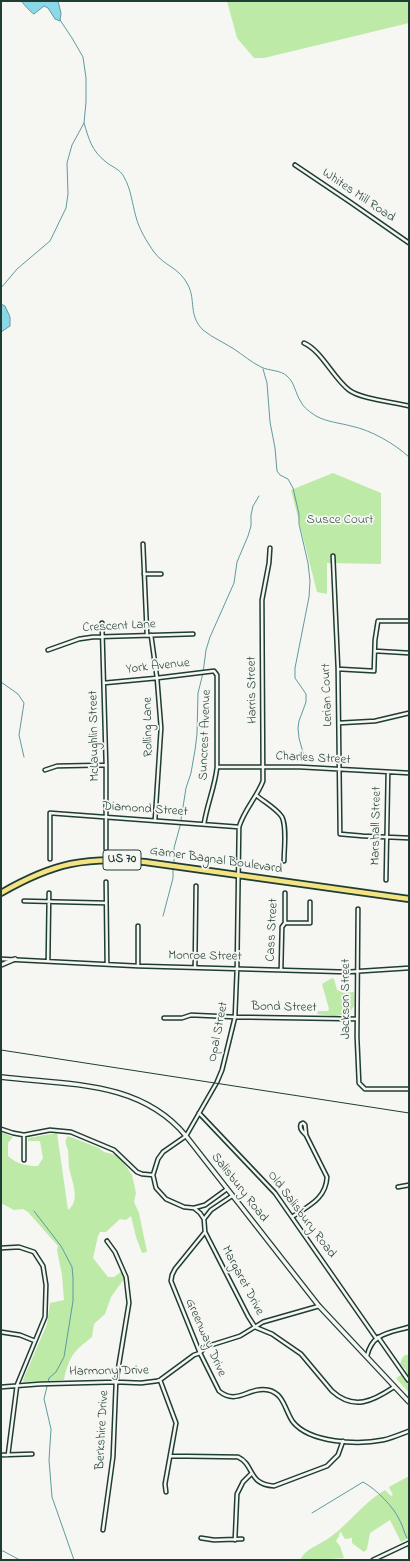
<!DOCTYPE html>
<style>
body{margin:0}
#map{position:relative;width:410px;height:1561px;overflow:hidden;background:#f6f6f2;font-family:"Indie Flower",sans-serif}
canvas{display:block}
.frame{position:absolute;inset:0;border:2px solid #1f3d34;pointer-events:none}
</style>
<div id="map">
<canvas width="410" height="1561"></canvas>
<div class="frame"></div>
</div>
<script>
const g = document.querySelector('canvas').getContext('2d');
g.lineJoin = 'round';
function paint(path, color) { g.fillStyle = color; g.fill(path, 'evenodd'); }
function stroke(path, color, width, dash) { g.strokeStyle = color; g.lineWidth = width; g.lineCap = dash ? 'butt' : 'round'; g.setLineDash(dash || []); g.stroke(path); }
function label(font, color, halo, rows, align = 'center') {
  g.font = font + ' "Indie Flower",sans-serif'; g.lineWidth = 3.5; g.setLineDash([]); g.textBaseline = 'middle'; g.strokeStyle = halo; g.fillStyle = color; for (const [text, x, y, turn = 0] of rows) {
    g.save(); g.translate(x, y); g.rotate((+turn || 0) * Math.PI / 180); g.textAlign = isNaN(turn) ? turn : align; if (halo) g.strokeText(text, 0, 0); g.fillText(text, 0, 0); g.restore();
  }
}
paint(new Path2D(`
 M227,1H409V23L264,58H254L237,38Z
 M333,473L381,493V564L327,563V594L317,592L291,490Z
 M332,978L334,979L337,990L344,993L354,992V1006L349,1014L334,1016L317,1014L318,1011H328L329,1009L322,984Z
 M2,1132L13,1137L8,1143V1156C17,1164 26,1166 38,1166L43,1158L40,1141H28V1138L57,1133L68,1210C80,1201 73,1184 70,1172C68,1165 69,1158 68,1150C66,1145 64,1141 68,1136L99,1148L104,1152L119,1156L132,1175L136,1193L134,1202L139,1213L147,1252L142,1253L136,1237L131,1216L126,1220L120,1219L106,1232H100L98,1236L93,1258L108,1277H114L122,1271L124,1279L111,1297L105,1314L94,1324L92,1337C74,1351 69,1356 64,1380L24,1382L23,1380L47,1324L50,1303L64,1300L62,1275L57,1250L58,1246L28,1212L23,1209L14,1210L1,1203Z
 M405,1355H409V1393L396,1378L405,1372L406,1370L400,1364L402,1358Z
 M409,1476V1538L401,1542L390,1520L370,1533L367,1549L364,1552L352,1543V1538L345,1539L340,1531L339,1536L336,1541L340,1546L344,1558C329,1559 315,1560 300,1560C305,1549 319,1545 329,1538C349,1524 364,1502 385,1490L391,1496L393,1495L389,1487Z`), '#bdeaa7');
const water = new Path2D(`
 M21,1H58L61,13L60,21L55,19L48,8L44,6L34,14C31,13 24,4 21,1Z
 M1,304L5,306L10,317V326L1,332Z`);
paint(water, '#8ad8e8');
stroke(water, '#5f9aa0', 1);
stroke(new Path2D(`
 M84,123C89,139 91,150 106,162C112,167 120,169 124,177C131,189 132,203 136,217C139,229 147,242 154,252C164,266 179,267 188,285C196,300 188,315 203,330C213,338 223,342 234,349C243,355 251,362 261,367C269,371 281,370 287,376C295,383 295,393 301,402C304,408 310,412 316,416C327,422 340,423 351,426C371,430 395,444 409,457
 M1,288L17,269L50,241L66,208L68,194L67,163L72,145L84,123L86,102V78L83,57L72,38L60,20
 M263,369L267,383L270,422L275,448L277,471L280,475L288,479L293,488L299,514V524L308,563L310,581L309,597L295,668V678L306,694V702L299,721L298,728L299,738L305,760
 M1,682L18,694L24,703L19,735L24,757
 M174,863V848L180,826L186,788L191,773L195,750L197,734L198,693L203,673L206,650L210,637L234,583L237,562L248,536L251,526V515L253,506L259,496
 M163,916L173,878V868
 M34,1211L61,1246L72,1267L73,1277V1301L64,1357L56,1372L49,1378L44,1399L51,1429L49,1460L52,1497L74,1560
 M312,1513L363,1482C376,1489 394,1507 400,1521C403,1526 404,1533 407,1538
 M408,1546L409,1552
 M1,1551H3L20,1560
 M58,1560H62`), '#5f9aa0', 1);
const minor = new Path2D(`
 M295,165L350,202L409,243
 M304,343C322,351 333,378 349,390C361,399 393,402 409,406
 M143,544L147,635
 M270,548L269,563L262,600L263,781C257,797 244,810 239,827L237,968L235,1017L222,1070L217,1082L186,1136L163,1152L158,1159L153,1175L156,1188L166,1199L184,1207L194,1208L200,1213L204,1219L205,1232L248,1316L255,1327L272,1334L301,1354L332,1391C354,1411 373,1401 394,1387
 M333,556L338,669L340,834L363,836L409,838
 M144,574H161
 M102,623L106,765V849
 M151,635L157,678L161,728L155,820
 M48,650L79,639L93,637L193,634
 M375,651L409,653
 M338,669L374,671L375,640L378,621H409
 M104,683L157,678L214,671L217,675V767C215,787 207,804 204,824
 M339,723L375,721L409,713
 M217,767H300L409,773
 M45,770L57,766L106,765
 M256,795C264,802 276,808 282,817C287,827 284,849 284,861
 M50,859V813L239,827
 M386,880L388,772
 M106,882L107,964
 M24,901L106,903
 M358,909L357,1037L359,1083L365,1089H409
 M285,923H310V902
 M138,926V966
 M1,959L138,966L347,972L409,968
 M48,961L49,893
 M195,967L196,886
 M281,969L282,927L285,923V893
 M164,1018H182L191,1015L235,1017L357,1019
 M199,1113L275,1193L376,1338
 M303,1123L305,1125L306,1135C303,1132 299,1129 301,1124Z
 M1,1129L13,1133L24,1135L50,1130L71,1132L114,1150L137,1172L142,1174L153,1175
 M24,1135V1160
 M398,1187L409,1185
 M194,1208L205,1205L227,1189
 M292,1217C308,1206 326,1199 327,1177L306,1135
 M204,1219L211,1210L232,1196
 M205,1232L175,1269L172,1275L171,1281L200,1353L219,1391C237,1406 249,1386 268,1390C284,1393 285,1411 293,1422C310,1443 358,1445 383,1440C392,1438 401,1434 409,1431
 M1,1248L19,1247L34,1252L43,1266L46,1285L45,1317L17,1385L8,1455
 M1,1332L20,1335L35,1341
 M378,1337L408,1380
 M367,1356C372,1333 389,1333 409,1327
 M160,1380L176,1423L165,1484L166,1492
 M1,1387L40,1384L116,1382L141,1383L157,1381L160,1380L194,1355L200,1353L205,1347L240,1336L263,1322L319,1306
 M1,1455L32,1454
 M171,1456L238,1457C255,1465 247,1484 274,1486L327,1466L338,1455L343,1441
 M103,1530L113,1457L116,1382L129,1303L126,1277L115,1252L107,1241
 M201,1538L214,1540L242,1539
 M235,1540L237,1494L243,1482L251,1474
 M373,1560L409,1543`);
const tertiary = new Path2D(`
 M1,965L15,959
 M1,1077C67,1085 140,1080 186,1136L319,1306L409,1402`);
const trunk = new Path2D(`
 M1,893C53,863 86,856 145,862L409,899`);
stroke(minor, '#1f3d34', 5.5);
stroke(tertiary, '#1f3d34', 6);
stroke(trunk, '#1f3d34', 8);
stroke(minor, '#f6f6f2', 2.5);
stroke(tertiary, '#f6f6f2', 3.5);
stroke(trunk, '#f4e382', 4.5);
stroke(new Path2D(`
 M1,1050L409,1113`), '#1f3d34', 1);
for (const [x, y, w] of [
 [122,860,38]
]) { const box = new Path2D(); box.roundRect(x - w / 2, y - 10, w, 20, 3); g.fillStyle = '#f6f6f2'; g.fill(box); stroke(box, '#1f3d34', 1); }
label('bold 12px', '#1f3d34', null, [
 ["US 70",122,860]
]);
label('13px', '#1f3d34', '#f6f6f2', [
 ["Whites Mill Road",358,196,34],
 ["Crescent Lane",119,627,-3],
 ["York Avenue",158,667,-6],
 ["Harris Street",253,690,-91],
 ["Lerian Court",328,695,-92],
 ["Rolling Lane",149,727,-91],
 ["Suncrest Avenue",206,735,-88],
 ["McLaughlin Street",95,736,-91],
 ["Charles Street",313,759,3],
 ["Diamond Street",145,810,4],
 ["Marshall Street",377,826,-89],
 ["Garner Bagnal Boulevard",216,861,8],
 ["Cass Street",273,930,-87],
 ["Monroe Street",205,957,1],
 ["Jackson Street",347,999,-90],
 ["Bond Street",284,1008,1],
 ["Opal Street",219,1032,-79],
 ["Salisbury Road",239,1188,52],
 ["Old Salisbury Road",301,1215,53],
 ["Margaret Drive",242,1281,62],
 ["Greenway Drive",205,1338,66],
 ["Harmony Drive",109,1372,-1],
 ["Berkshire Drive",103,1430,-87]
]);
label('13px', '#375745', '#f6f6f2', [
 ["Susce Court",340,521]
]);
</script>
